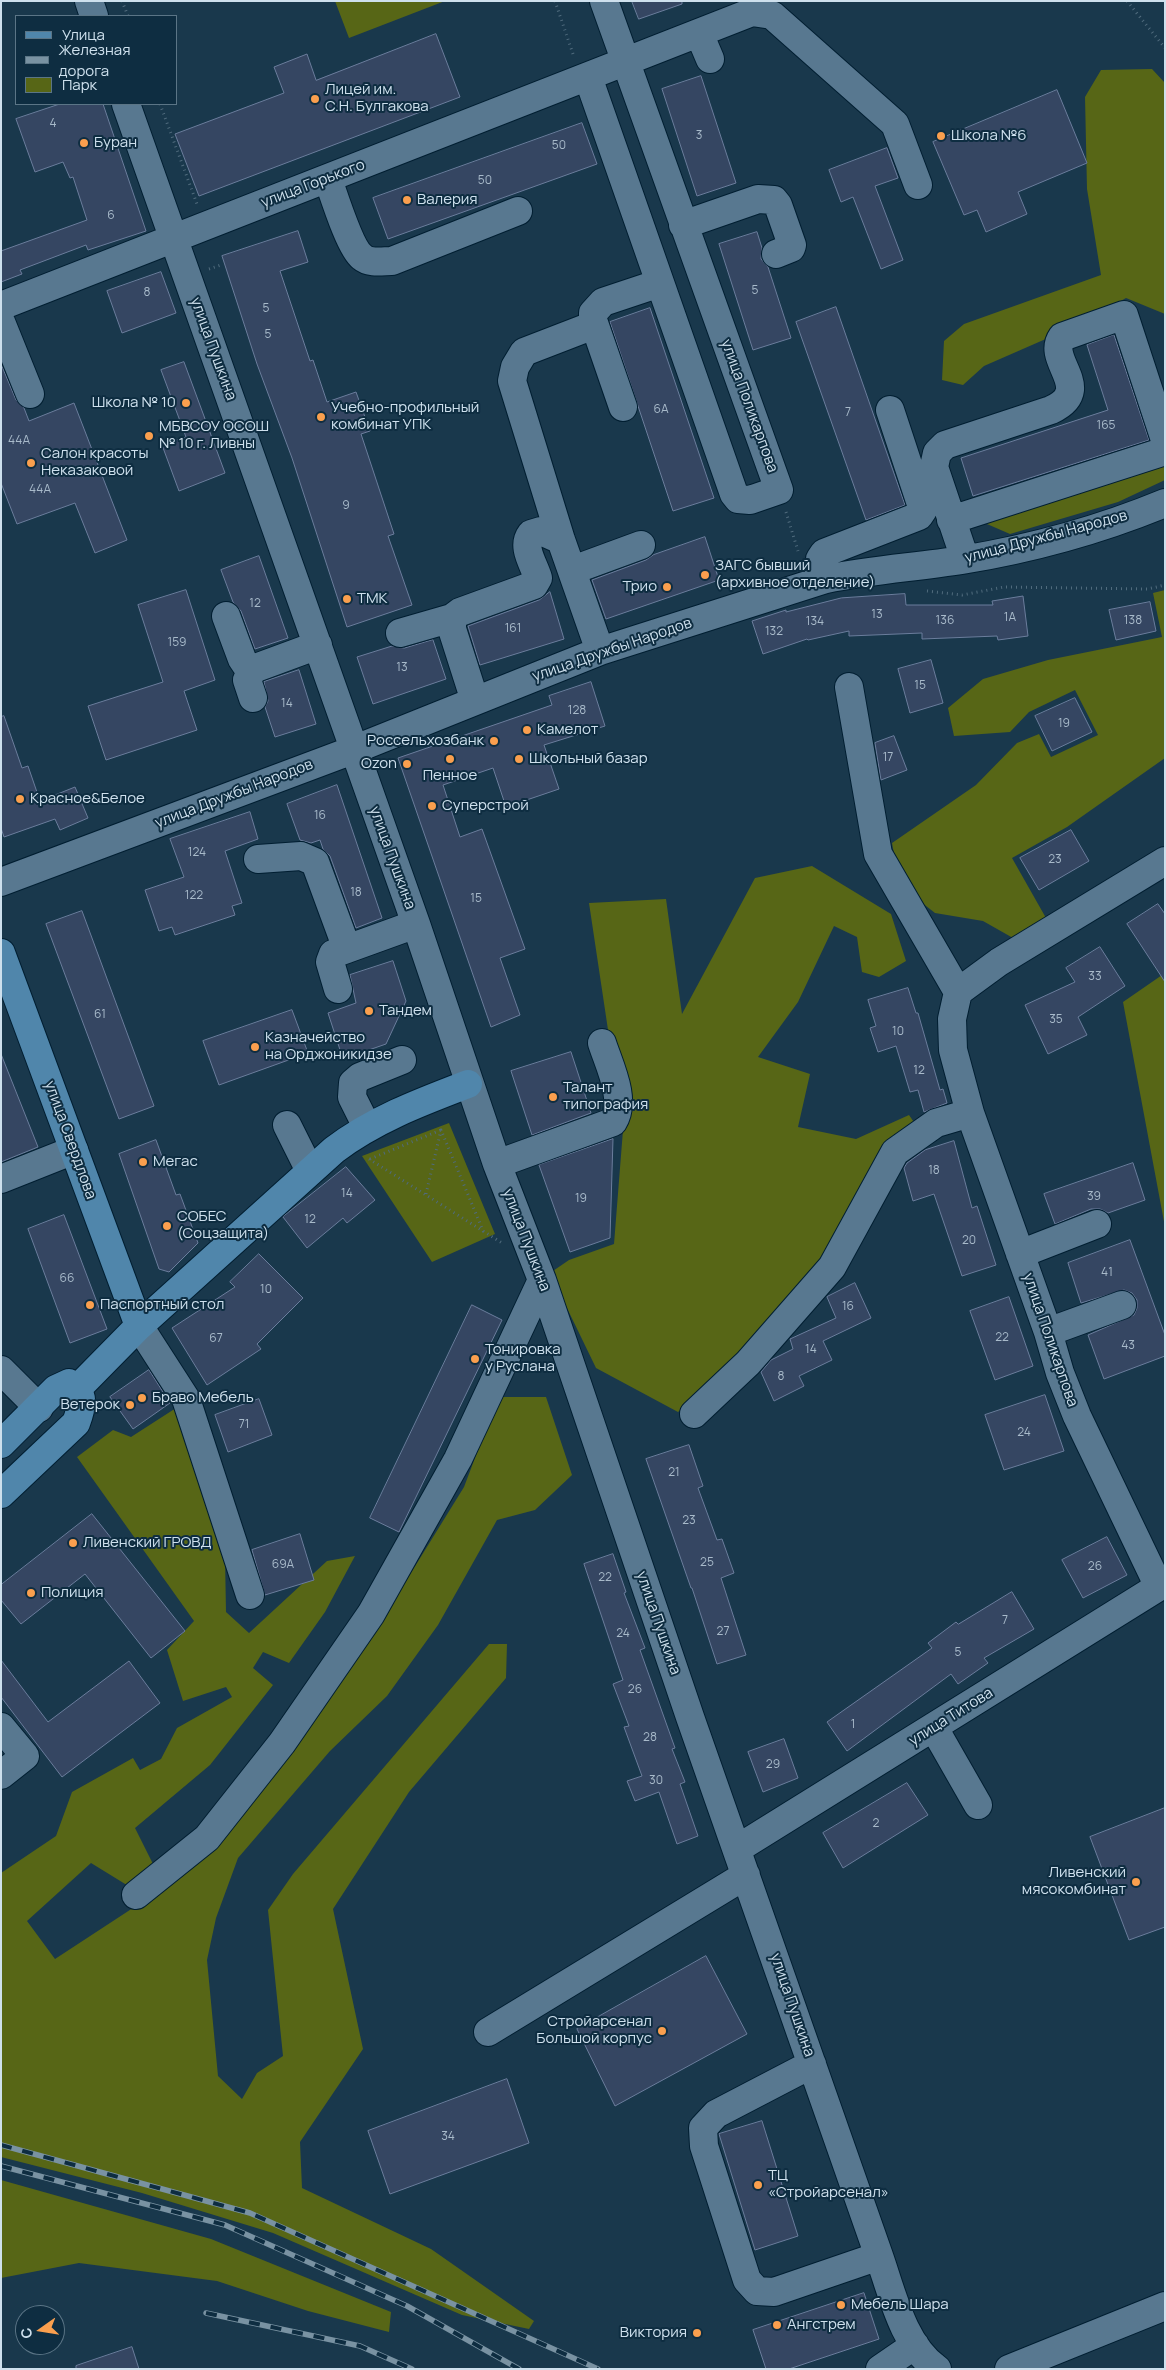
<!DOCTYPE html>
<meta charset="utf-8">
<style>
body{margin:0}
#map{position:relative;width:1166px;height:2370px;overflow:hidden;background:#19384c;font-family:Manrope,sans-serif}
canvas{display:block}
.frame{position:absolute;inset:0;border:2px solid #cee0ed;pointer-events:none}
.legend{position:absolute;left:15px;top:15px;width:162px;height:90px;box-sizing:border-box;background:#0e2d41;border:1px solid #5b7586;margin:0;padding:6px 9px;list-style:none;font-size:15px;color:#cee0ed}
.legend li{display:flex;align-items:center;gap:10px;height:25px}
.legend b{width:25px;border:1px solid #5b7586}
.north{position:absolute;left:15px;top:2305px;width:50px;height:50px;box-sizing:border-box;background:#0e2d41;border:1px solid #5b7586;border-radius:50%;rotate:257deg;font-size:14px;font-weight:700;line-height:20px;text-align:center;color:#cee0ed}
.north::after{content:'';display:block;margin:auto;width:18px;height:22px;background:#fa9f4e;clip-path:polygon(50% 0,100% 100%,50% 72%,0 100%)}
</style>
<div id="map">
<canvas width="1166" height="2370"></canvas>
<div class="frame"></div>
<ul class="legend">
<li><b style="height:6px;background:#5086ab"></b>Улица</li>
<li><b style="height:6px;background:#7992a2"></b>Железная дорога</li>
<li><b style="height:14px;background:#576616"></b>Парк</li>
</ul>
<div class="north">С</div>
</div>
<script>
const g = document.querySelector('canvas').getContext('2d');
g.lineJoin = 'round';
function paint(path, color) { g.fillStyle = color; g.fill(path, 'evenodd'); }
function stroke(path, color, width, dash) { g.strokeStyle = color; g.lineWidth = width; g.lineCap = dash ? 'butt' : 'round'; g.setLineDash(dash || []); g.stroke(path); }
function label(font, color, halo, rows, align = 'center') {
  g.font = font + ' Manrope,sans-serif'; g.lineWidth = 4; g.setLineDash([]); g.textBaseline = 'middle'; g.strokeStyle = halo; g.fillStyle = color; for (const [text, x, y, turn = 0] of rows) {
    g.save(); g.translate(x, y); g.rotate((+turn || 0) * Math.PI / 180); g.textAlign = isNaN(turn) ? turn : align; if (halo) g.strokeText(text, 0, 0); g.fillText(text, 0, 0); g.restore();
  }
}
paint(new Path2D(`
 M335,1H445L349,38Z
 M1152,69L1165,83V314L1126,298L1080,324L984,366L963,385L942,380L944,341L964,324L1101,275L1087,189L1085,97L1101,70Z
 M1165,454V480L1118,502L1010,534L980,521Z
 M1165,590V758L1067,827L1012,858L1046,918L1013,938L983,921L935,913L912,895L897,870L892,843L976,785L1017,743L1039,734L1051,757L1098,735L1075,690L1029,712L1010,732L954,736L948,708L983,679L1048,660L1162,637L1153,593Z
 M812,866L891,914L906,961L879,977L862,972L857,937L834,926L798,1002L758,1057L810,1074L798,1127L856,1139L909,1115L918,1128L822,1265L737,1361L678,1412L596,1368L550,1273L569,1260L614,1244L623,1130L589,903L666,899L682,1014L755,878Z
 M1165,973V1227L1123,1002Z
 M449,1123L495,1234L432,1262L362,1156Z
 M498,1397H546L572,1475L535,1510L497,1520L438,1625L387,1696L330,1751L238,1858L216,1918L207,1960L218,2076L242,2099L257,2073L283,2056L268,1910L293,1874L489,1644H507L506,1678L409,1792L333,1909L363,2049L300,2142L302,2188L431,2249L534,2321L529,2329L462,2315L273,2233L142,2193L1,2157V1873L56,1836L72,1792L133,1758L140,1770L161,1759L177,1728L232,1697L226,1687L183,1701L167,1650L194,1621L77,1457L113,1430L131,1437L176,1408L225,1556L226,1612L249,1633L327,1561L355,1556L325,1612L289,1663L263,1652L253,1668L273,1685L210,1765L135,1828L154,1866L130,1887L91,1863L27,1921L55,1959L139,1904L225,1831L362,1652L464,1487Z
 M1,2180L211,2239L391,2312L389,2332L308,2311L217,2281L79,2263L1,2278Z`), '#576616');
const building = new Path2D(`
 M632,1H682V4L639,19Z
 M436,34L460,97L199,196L175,134L284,93L274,67L307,54L316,80Z
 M701,76L736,183L697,196L662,89Z
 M1057,90L1087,163L1018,192L1027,214L986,232L977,210L964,215L933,142Z
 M60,104H103L146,231L88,250L86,245L20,270L22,274L1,282V251L87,220L73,177L70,178L63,162L35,172L16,119Z
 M582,123L597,164L388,239L373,198Z
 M887,148L898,178L875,186L903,260L881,269L853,197L841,202L829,170Z
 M298,231L308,262L280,271L310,361L313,360L327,402L356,392L370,431L361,434L394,534L388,536L412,605L347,627L292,458L257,364L222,256Z
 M757,232L762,248L761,259L768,267L791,338L753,350L719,244Z
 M161,272L176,313L122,333L107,291Z
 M836,307L905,505L866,520L796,322Z
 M650,308L714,498L673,511L610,322Z
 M1114,335L1149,440L973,496L961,458L1108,410L1087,345Z
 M184,362L225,473L179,491L162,445L186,437L161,370Z
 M1,364L16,400L24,408L29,421L74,403L127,540L95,553L75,503L17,524L1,483Z
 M705,537L719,580L606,619L592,580L646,560L653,555Z
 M259,556L288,638L255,649L241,611L233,602L221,570Z
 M186,590L215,680L184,691L197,730L106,760L88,706L163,682L138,605Z
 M550,592L564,639L480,665L468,626L539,600Z
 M905,594L906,605H993L992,601L1023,596L1028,636L998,640L997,636L922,639V633L849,636V631L808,640L807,639L763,654L752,621L786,610V612L841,598Z
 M1150,602L1156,631L1116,640L1109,610Z
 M433,640L446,679L373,704L357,657L392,646L404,648Z
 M931,660L943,703L910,713L898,669Z
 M299,670L316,724L275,737L265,707L268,701L264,682Z
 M591,682L605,726L544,745L559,789L506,807L493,768L443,785L460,837L482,829L525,949L500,958L520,1015L491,1027L398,758L552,705L549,696Z
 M1075,698L1092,732L1052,751L1035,716Z
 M4,716L22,768L28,766L40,801L75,787L88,818L60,830L55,819L4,837L1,828V717Z
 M894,736L907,770L881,780L875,743Z
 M337,785L382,918L356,928L330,856L323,849L320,840L311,843L300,840L287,804Z
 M250,812L258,839L225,851L242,903L232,906L235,915L175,935L172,927L159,931L145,890L184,877L170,839Z
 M1071,830L1089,861L1039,890L1020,858Z
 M1158,904L1165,914V982L1127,924Z
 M82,911L154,1106L119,1119L46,924Z
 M1100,947L1125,986L1078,1017L1087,1035L1048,1054L1025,1005L1075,982L1066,968Z
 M393,961L406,1001L386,1044L343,1059L328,1013L356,1003L350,975Z
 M908,988L916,1013H918L940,1090L943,1089L947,1103L924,1112L918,1090L910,1092L896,1046L878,1052L870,1028L876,1026L868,1000Z
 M292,1010L308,1053L219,1085L203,1041Z
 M571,1052L591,1113L532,1135L511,1071Z
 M1,1054L38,1147L1,1162Z
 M613,1139L610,1238L570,1252L539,1165Z
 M156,1140L176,1195L180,1194L198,1243L169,1272L159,1269L119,1154Z
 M954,1141L972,1208L977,1206L996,1265L962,1276L934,1194L913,1201L904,1168L907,1163L925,1150Z
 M1133,1163L1145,1200L1108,1213L1100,1209H1091L1055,1224L1044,1194Z
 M346,1167L375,1200L347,1223L343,1218L307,1248L283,1217Z
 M64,1215L107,1329L70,1343L28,1229Z
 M1130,1240L1165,1335V1356L1104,1379L1088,1335L1134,1315L1137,1308V1300L1132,1293L1124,1290L1081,1303L1068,1263Z
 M259,1254L303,1298L257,1344L261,1349L207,1385L172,1328L235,1287L230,1282Z
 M855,1283L871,1318L823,1341L832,1360L799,1376L804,1386L774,1401L761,1372L771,1360L793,1349L790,1339L836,1318L827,1297Z
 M1009,1297L1033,1366L995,1380L970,1311Z
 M472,1305L502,1320L399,1532L370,1518Z
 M149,1370L170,1403L133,1429L110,1397Z
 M1045,1395L1064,1451L1004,1470L985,1415Z
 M259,1399L272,1435L228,1452L215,1415Z
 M689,1445L703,1486L698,1488L717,1540L722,1539L734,1573L721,1578L746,1655L717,1664L692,1588H691L646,1459Z
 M92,1514L185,1631L151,1658L85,1574L21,1624L1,1600V1585Z
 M300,1534L314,1580L265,1595L252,1550Z
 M1107,1537L1127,1575L1083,1598L1062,1560Z
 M613,1554L626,1592L624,1593L645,1648L640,1650L675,1748L672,1749L685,1782L680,1784L698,1836L677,1844L659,1792L635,1801L627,1781L642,1776L624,1727L629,1726L613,1684L623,1680L584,1564Z
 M1012,1592L1034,1629L984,1658L988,1663L958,1684L951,1674L847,1751L827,1722L932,1648L928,1643L956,1622L958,1624Z
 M1,1660L48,1722L129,1661L160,1703L62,1777L1,1697Z
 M784,1739L798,1778L763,1792L748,1752Z
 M907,1783L928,1815L843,1868L823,1833Z
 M1165,1808V1927L1129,1940L1090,1837Z
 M706,1956L747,2034L615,2106L577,2029Z
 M507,2079L529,2143L390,2194L368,2131Z
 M762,2121L798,2236L755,2250L719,2134Z
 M864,2293L879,2339L789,2369H766L753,2330Z
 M132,2347L139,2369H76V2366Z`);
paint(building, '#354662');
stroke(building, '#6b7d9c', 1);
const minor = new Path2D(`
 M89,1L94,16
 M699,33L710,59
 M588,77L734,494L738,499L750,500L779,490L604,1
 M126,104L416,924L497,1164L542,1280L690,1717L879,2256C892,2293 903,2345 937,2369
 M328,179C334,196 350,248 362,257C370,264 383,261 392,261L518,211
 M683,225L758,199L774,200L778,205L792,245L791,248L776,254
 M1,306L752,12L772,15L895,124L918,185
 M1,322L30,394
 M594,325L524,352L515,367L512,381L561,540L600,651
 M623,407L593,320V313L603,302L660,283
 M951,520L1165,451
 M965,559L934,467L937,453L945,445L1051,410C1096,389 1045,361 1062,337L1124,315L1165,440
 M573,570L641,545
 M826,579L820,559L824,553L919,516L923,510L890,410
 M226,616L242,659L246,665L253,669
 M400,633L452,618
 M849,687L878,854L958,992
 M253,698L247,680L253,669L318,645
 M475,701L452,629V618L460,612L534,585L538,578C534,564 521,547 531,534L541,531L561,540
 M258,859L301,856L315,862L347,949
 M1,882L353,750L600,651L826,579C871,570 917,567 962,560C1029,549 1102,529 1165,503
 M338,989L330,962L333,954L416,924
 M970,1113L1048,1332L1060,1373L1077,1416L1159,1587
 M287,1125L310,1171
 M367,1127L352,1097L353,1083L360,1077L402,1060
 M497,1164L613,1122C627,1100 609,1065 602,1043
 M1,1179L74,1150
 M1020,1254L1097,1224
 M139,1326L186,1399L250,1595
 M1048,1332L1122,1305
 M1,1370L39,1408
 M694,1414L748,1363L832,1267L895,1152L936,1123L970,1113L953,1050L952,1019L958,992L999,962L1165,861
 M1,1727L25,1756L1,1775
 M934,1728L978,1805
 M737,1849L1165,1583
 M136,1895L207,1838L282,1743L371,1614L458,1459L542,1280
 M488,2032L746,1875
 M812,2064L716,2114L703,2128L704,2146L747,2280L757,2291L774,2292L879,2256
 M880,2369L915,2345
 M1009,2369L1165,2306`);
const major = new Path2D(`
 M1,953L139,1326
 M78,1388L139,1326L334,1150C375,1119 421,1102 468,1084
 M1,1444L56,1389L69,1383C86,1393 82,1407 76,1423L1,1494`);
stroke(minor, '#001e31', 30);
stroke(major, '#001e31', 30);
stroke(new Path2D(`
 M122,1L128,16
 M555,1L574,57
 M1127,1L1165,48
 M160,104L197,204
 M209,269L221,265
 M786,512L798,551
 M927,591L962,595L1004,587L1148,589L1165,585
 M369,1159L502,1243
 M370,1159L441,1130
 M426,1194L441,1130L484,1233`), '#506b7d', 3, [1, 4]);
stroke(minor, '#587890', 28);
stroke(major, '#5086ab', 28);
const rail = new Path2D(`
 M1,2145L250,2213L598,2369
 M1,2166L225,2225L407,2306L519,2369
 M206,2313L360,2346L412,2369`);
stroke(rail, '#7992a2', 5.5);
stroke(rail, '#0e2d41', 4, [11]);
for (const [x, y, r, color] of [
 [315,99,5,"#fa9f4e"],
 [941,136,5,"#fa9f4e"],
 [84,143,5,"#fa9f4e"],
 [407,200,5,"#fa9f4e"],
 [186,403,5,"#fa9f4e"],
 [321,417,5,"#fa9f4e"],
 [149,436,5,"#fa9f4e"],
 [31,463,5,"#fa9f4e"],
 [705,575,5,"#fa9f4e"],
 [667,587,5,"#fa9f4e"],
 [347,599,5,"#fa9f4e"],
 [527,730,5,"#fa9f4e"],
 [494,741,5,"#fa9f4e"],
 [450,759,5,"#fa9f4e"],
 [519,759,5,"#fa9f4e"],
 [407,764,5,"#fa9f4e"],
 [20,799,5,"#fa9f4e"],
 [432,806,5,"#fa9f4e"],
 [369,1011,5,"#fa9f4e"],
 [255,1047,5,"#fa9f4e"],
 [553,1097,5,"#fa9f4e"],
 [143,1162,5,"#fa9f4e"],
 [167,1226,5,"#fa9f4e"],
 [90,1305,5,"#fa9f4e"],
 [475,1359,5,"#fa9f4e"],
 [142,1398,5,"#fa9f4e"],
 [130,1405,5,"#fa9f4e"],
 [73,1543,5,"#fa9f4e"],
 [31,1593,5,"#fa9f4e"],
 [1136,1882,5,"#fa9f4e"],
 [662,2031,5,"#fa9f4e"],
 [758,2185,5,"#fa9f4e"],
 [841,2305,5,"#fa9f4e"],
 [777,2325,5,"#fa9f4e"],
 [697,2333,5,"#fa9f4e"]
]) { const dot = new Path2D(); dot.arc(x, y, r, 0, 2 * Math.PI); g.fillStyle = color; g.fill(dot); stroke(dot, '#0e2d41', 2); }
label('12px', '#a8baca', null, [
 ["4",53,124],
 ["3",699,136],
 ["50",559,146],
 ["50",485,181],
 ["6",111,216],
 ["5",755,291],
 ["8",147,293],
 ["5",266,309],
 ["5",268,335],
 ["6А",661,410],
 ["7",848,413],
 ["165",1106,426],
 ["44А",19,441],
 ["44А",40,490],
 ["9",346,506],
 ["12",255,604],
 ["13",877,615],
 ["1А",1010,618],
 ["136",945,621],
 ["138",1133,621],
 ["134",815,622],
 ["161",513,629],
 ["132",774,632],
 ["159",177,643],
 ["13",402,668],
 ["15",920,686],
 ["14",287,704],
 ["128",577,711],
 ["19",1064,724],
 ["17",888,758],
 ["16",320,816],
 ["124",197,853],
 ["23",1055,860],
 ["18",356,893],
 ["122",194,896],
 ["15",476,899],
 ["33",1095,977],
 ["61",100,1015],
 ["35",1056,1020],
 ["10",898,1032],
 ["12",919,1071],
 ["18",934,1171],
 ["14",347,1194],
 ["39",1094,1197],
 ["19",581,1199],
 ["12",310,1220],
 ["20",969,1241],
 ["41",1107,1273],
 ["66",67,1279],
 ["10",266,1290],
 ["16",848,1307],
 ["22",1002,1338],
 ["67",216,1339],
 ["43",1128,1346],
 ["14",811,1350],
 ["8",781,1377],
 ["71",244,1425],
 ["24",1024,1433],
 ["21",674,1473],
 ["23",689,1521],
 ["25",707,1563],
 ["69А",283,1565],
 ["26",1095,1567],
 ["22",605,1578],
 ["7",1005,1621],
 ["27",723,1632],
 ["24",623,1634],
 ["5",958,1653],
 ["26",635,1690],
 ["1",853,1725],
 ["28",650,1738],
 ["29",773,1765],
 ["30",656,1781],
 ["2",876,1824],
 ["34",448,2137]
]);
label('15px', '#cee0ed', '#0e2d41', [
 ["Лицей им.",325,90],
 ["С.Н. Булгакова",325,107],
 ["Школа №6",951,136],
 ["Буран",94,143],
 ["Валерия",417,200],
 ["Школа № 10",176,403,"right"],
 ["Учебно-профильный",331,408],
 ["комбинат УПК",331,425],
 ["МБВСОУ ОСОШ",159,427],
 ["№ 10 г. Ливны",159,444],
 ["Салон красоты",41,454],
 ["Неказаковой",41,471],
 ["ЗАГС бывший",715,566],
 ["(архивное отделение)",715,583],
 ["Трио",657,587,"right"],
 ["ТМК",357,599],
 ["Камелот",537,730],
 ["Россельхозбанк",484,741,"right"],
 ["Школьный базар",529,759],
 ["Ozon",397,764,"right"],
 ["Пенное",450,776,"center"],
 ["Красное&Белое",30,799],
 ["Суперстрой",442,806],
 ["Тандем",379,1011],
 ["Казначейство",265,1038],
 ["на Орджоникидзе",265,1055],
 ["Талант",563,1088],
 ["типография",563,1105],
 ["Мегас",153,1162],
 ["СОБЕС",177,1217],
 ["(Соцзащита)",177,1234],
 ["Паспортный стол",100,1305],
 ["Тонировка",485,1350],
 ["у Руслана",485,1367],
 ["Браво Мебель",152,1398],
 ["Ветерок",120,1405,"right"],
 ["Ливенский ГРОВД",83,1543],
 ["Полиция",41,1593],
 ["Ливенский",1126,1873,"right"],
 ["мясокомбинат",1126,1890,"right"],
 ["Стройарсенал",652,2022,"right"],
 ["Большой корпус",652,2039,"right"],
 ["ТЦ",768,2176],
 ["«Стройарсенал»",768,2193],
 ["Мебель Шара",851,2305],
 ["Ангстрем",787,2325],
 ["Виктория",687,2333,"right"]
], 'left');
label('15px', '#cee0ed', '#0e2d41', [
 ["улица Горького",313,184,-21],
 ["улица Пушкина",213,349,70],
 ["улица Поликарпова",749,406,70],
 ["улица Дружбы Народов",1046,537,-15],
 ["улица Дружбы Народов",612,650,-19],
 ["улица Дружбы Народов",234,794,-21],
 ["улица Пушкина",392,858,70],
 ["улица Свердлова",70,1140,70],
 ["улица Пушкина",526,1240,69],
 ["улица Поликарпова",1050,1340,71],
 ["улица Пушкина",658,1623,71],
 ["улица Титова",951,1717,-32],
 ["улица Пушкина",792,2005,71]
]);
</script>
